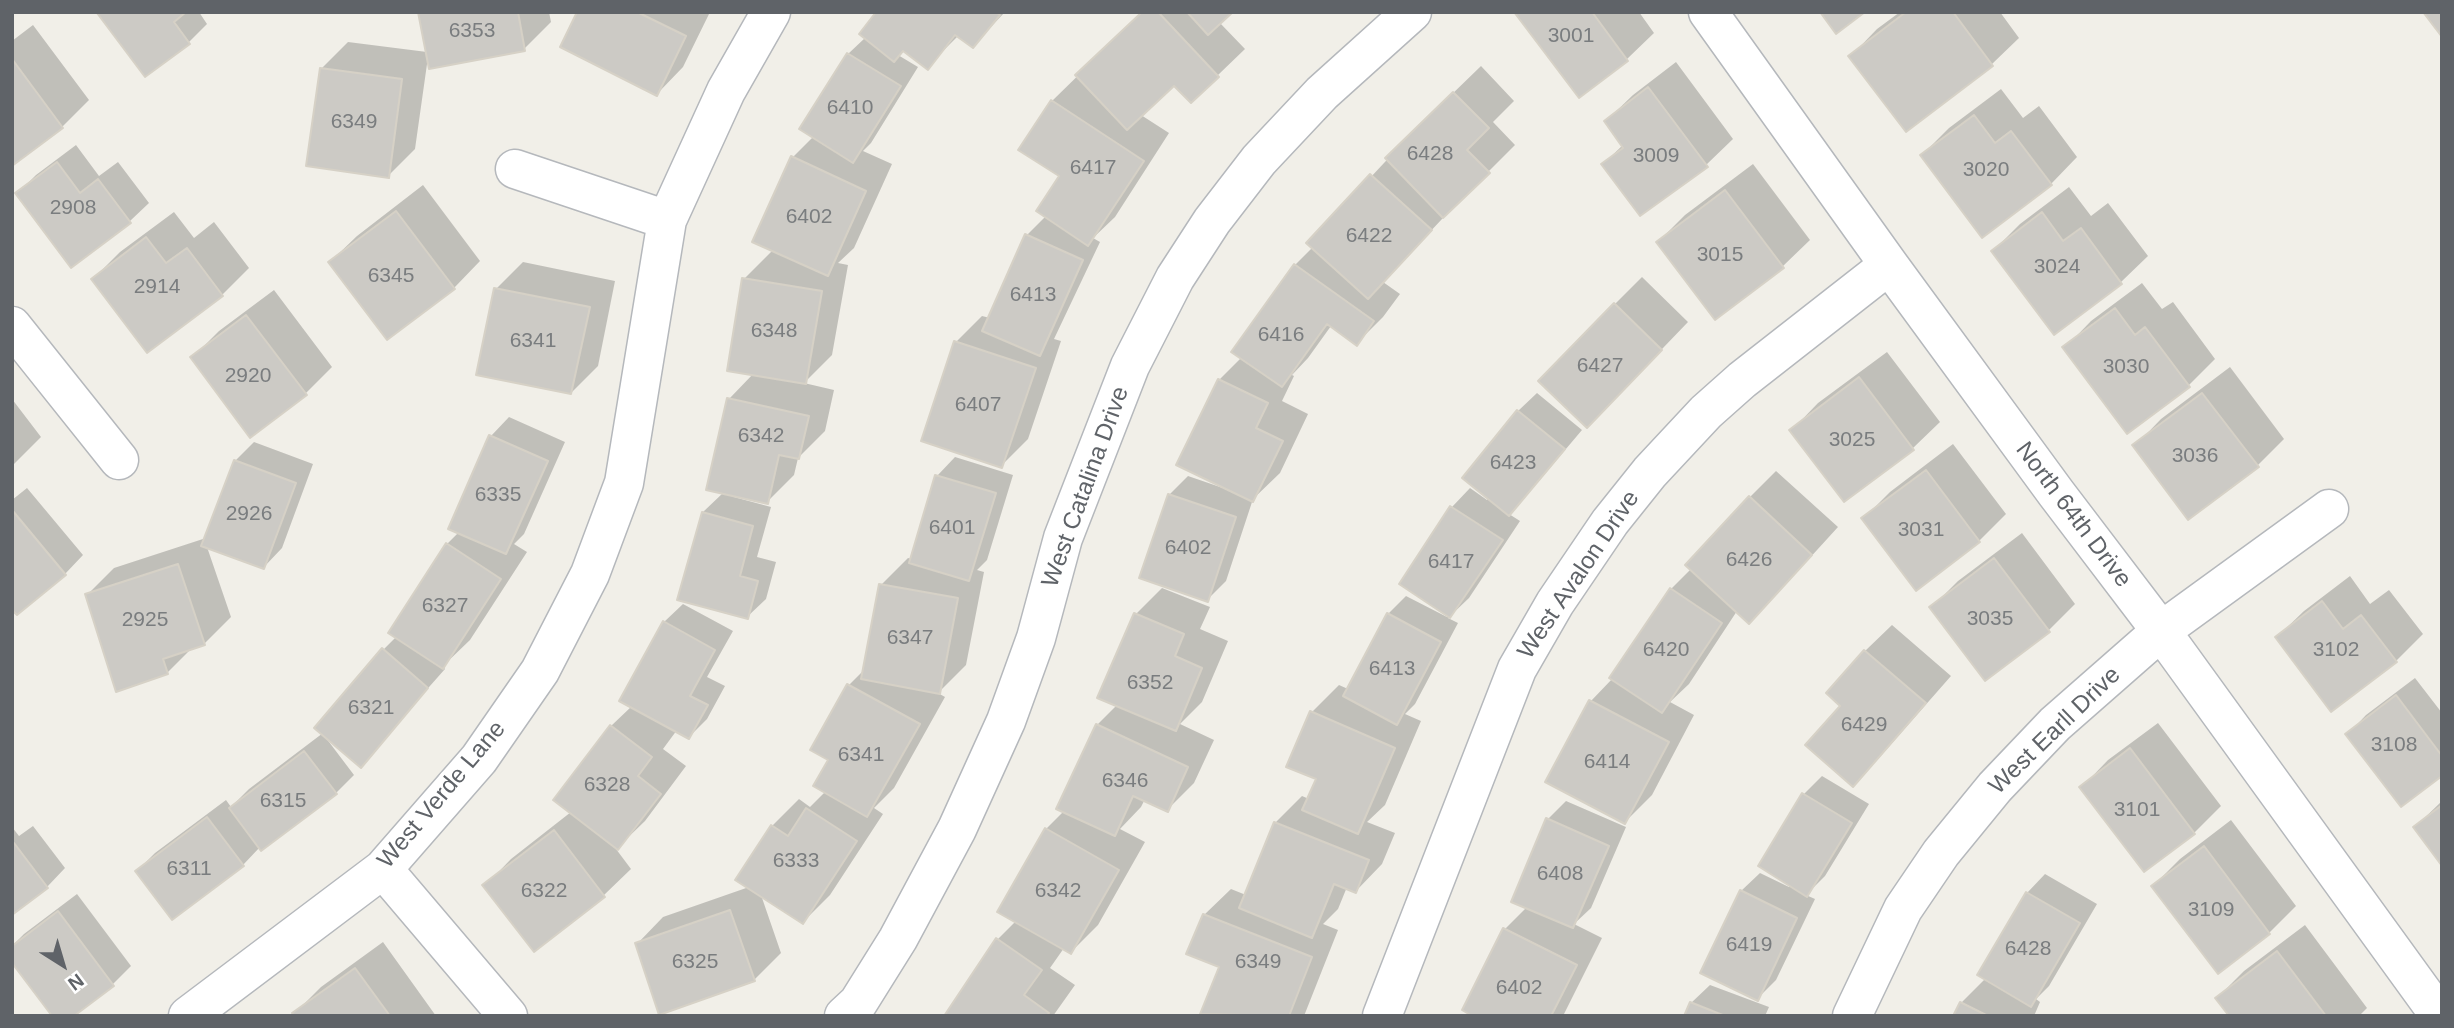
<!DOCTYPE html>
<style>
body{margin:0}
#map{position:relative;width:2454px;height:1028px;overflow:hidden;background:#f1efe8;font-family:Helvetica,sans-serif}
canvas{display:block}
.frame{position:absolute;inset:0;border:14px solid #5f6368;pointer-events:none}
.north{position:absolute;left:28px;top:930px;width:70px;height:70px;-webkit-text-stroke:5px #fff;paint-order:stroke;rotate:143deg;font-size:19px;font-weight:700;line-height:28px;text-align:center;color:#5f6368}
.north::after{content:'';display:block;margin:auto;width:24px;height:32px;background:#5f6368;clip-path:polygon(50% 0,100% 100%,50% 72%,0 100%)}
</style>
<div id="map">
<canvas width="2454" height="1028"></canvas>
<div class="frame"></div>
<div class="north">N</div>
</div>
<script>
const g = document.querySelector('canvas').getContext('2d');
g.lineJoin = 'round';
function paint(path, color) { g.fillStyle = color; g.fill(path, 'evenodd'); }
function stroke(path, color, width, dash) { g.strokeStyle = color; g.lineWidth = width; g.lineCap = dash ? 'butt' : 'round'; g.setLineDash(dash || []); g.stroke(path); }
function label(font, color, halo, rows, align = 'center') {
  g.font = font + ' Helvetica,sans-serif'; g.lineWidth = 7; g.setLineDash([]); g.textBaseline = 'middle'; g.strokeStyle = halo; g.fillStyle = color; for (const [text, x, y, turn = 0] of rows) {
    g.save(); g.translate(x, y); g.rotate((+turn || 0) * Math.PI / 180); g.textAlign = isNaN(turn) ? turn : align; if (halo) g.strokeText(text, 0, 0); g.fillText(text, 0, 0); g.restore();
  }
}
paint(new Path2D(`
 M199,12L207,24L189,42L146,75L99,13Z
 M420,12H549L551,22L524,49L428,57L415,149L388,176L321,69L348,42L427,52Z
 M579,12H710L683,67L657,94Z
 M878,12H1005L973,46L959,35L927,67L904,49L898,55L918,67L871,143L863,151L892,164L854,248L838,263L848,265L832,355L804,383L834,390L825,431L798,458L794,475L767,502L735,494L734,497L771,507L757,557L776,562L766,599L747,617L703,512L724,492L729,399L754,373L744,279L773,250L793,157L814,136L848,54L866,37Z
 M1143,12H1231L1220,23L1245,49L1191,101L1174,84L1141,115L1169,133L1115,217L1093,238L1100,242L1054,339L1061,341L1028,439L1001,466L956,342L982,316L990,318L1027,235L1046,216L1061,176L1052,101Z
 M1516,12H1639L1654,33L1627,59L1579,95Z
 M1900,12H2000L2019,38L1992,64L1906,130L1851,56L1877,29Z
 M33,25L89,100L62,127L12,164V41Z
 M1676,62L1733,139L1706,165L1603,164L1623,145L1606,121L1633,95Z
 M1481,66L1514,101L1493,122L1515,145L1457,203L1383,282L1400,294L1383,317L1356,344L1331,326L1308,358L1292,375L1294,376L1282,401L1308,414L1280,473L1253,499L1226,581L1207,600L1169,495L1188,476L1223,488L1219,380L1242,357L1234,351L1295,265L1313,247L1309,243L1414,131Z
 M2001,89L2023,118L2039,106L2077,157L2051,184L1922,155L1949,128Z
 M76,145L99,176L118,162L149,203L130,221L72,265L18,193L36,175Z
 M1753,164L1810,240L1783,266L1715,317L1658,242L1685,215Z
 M423,185L480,261L454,288L330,262L357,236Z
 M2069,187L2091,216L2108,203L2148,256L2121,282L2055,332L1993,251L2020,224Z
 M174,212L194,238L214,222L249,268L222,295L93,279L120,252Z
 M523,262L615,281L598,366L571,393L496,289Z
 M1642,277L1688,322L1614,399L1615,304Z
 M2142,283L2162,309L2173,302L2215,359L2188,386L2065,348L2091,321Z
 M274,290L332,367L305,394L192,358L219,331Z
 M1887,352L1940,422L1913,448L1844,500L1792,430L1818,403Z
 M2230,367L2284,439L2257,466L2135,446L2161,419Z
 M1537,393L1582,430L1527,495L1509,514L1520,521L1469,598L1448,618L1458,623L1415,704L1405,714L1421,721L1385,805L1367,822L1395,833L1382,864L1356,891L1347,887L1338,909L1323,924L1338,930L1304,1016H1208L1202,1013L1221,966L1204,915L1231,889L1246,895L1275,823L1302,796L1309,799L1318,778L1312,712L1339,685L1348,689L1388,614L1406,596L1447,617L1449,615L1401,583L1452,507L1470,488L1487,500L1489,497L1518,411Z
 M12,399L41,437L12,466Z
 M509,417L565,442L524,534L514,544L527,552L470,640L443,666L445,669L360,765L326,738L354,775L336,793L260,847L243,865L137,871L155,853L226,800L231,807L249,789L323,733L383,650L396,637L447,544L459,532L491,436Z
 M254,442L313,464L282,548L264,567L207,547L231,617L204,644L193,647L167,673L87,595L114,568L206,538L235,461Z
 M1953,444L2006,514L1979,541L1916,588L1863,519L1890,492Z
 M955,457L1013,475L987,560L977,570L984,572L966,665L938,693L945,697L894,788L874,808L883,814L830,895L803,922L761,895L781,953L754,980L637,944L663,917L749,887L772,826L799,799L810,807L826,791L831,760L812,749L849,685L865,669L881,585L908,558L912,559L937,476Z
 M1776,471L1838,527L1776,595L1737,611L1689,684L1670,702L1694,715L1652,795L1625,822L1590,702L1613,678L1671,589L1691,569L1750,497Z
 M27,488L83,555L65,574L12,607V500Z
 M2022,533L2075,604L2049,630L1932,607L1958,581Z
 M2350,576L2370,604L2389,590L2423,634L2396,661L2277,637L2304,611Z
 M1162,588L1210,607L1200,629L1228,641L1202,702L1180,724L1214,740L1194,783L1167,810L1145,799L1141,807L1120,829L1145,842L1098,925L1071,952L1064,948L1050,968L1075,985L1053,1016H947L945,1014L998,939L1016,921L1046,829L1064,811L1097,725L1117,705L1136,614Z
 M683,604L733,631L707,677L725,686L707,719L689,737L677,730L663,749L686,766L645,821L616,849L631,869L604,895L534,950L485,886L511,859L571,812L611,726L632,706L664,622Z
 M1892,625L1951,676L1879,758L1853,784L1842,705L1865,651Z
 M2415,678L2442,713V774L2348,734L2366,715Z
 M2158,723L2221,806L2194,833L2082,787L2108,760Z
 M1822,776L1869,804L1825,876L1806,895L1815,899L1776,980L1758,998L1741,891L1760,873L1789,887L1804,794Z
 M1566,801L1626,827L1591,908L1574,924L1602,938L1563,1016H1476L1505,929L1527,907L1548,819Z
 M2442,801V863L2415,827Z
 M2231,820L2296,906L2269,933L2218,972L2153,886L2180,859Z
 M33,826L65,868L47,887L12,913V827L19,836Z
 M2045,874L2097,904L2049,986L2036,999L2040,1002L2034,1016H1955L1961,1003L1986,978L2027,893Z
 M77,894L131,966L113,984L71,1016L12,946L24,934Z
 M2305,925L2367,1008L2359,1016H2231L2217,998L2244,971Z
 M383,942L436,1016H296L295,1013L321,987Z
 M1710,985L1769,1007L1765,1016H1686L1691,1003Z`), '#0003');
const building = new Path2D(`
 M186,12L174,22L190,44L145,77L97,13Z
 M418,12H518L525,51L429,69Z
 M577,12H637L686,36L657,96L560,47Z
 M876,12H996L1000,15L973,48L955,35L928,70L903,51L894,62L859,34Z
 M1142,12H1158L1219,77L1191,103L1174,86L1127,130L1075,75Z
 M1187,12H1233L1208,35Z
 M1514,12H1592L1628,61L1579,98Z
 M1820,12H1865L1836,34Z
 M1906,12H1953L1993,66L1906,132L1848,56Z
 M2423,12H2442V37Z
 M847,53L901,86L853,163L799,129Z
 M12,59L63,128L12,166Z
 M320,68L402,79L389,178L306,166Z
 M1648,87L1708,167L1640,216L1601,164L1623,148L1604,121Z
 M1453,92L1489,128L1467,150L1490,173L1443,218L1385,158Z
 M1051,100L1144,161L1088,246L1036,211L1059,176L1018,150Z
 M1974,115L1995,143L2011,131L2052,185L1982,238L1920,155Z
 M791,156L866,191L828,276L752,242Z
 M57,162L80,193L98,179L131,223L71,268L15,193Z
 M1370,174L1432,230L1368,299L1306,243Z
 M1725,190L1784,268L1715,320L1656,242Z
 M396,211L455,289L387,340L328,262Z
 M2042,212L2063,241L2081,228L2122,284L2054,335L1991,251Z
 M1025,234L1083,260L1040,356L982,331Z
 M146,237L166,263L187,248L223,296L147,353L91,279Z
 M1294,264L1374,321L1357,346L1327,324L1282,387L1231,352Z
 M742,278L822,291L806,384L727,371Z
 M494,288L590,307L571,394L476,375Z
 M1614,303L1662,350L1587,428L1538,381Z
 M2115,308L2135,335L2145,327L2190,387L2127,434L2062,347Z
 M246,315L307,395L250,438L190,357Z
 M954,341L1036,368L1002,468L921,441Z
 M1859,377L1914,450L1844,502L1789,430Z
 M1218,379L1268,403L1256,428L1283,441L1253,502L1176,465Z
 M2202,393L2259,467L2188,520L2132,445Z
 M727,398L809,416L799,459L779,455L768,504L706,490Z
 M1517,410L1565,449L1509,516L1462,478Z
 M489,435L548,461L506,554L448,529Z
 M234,460L296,483L264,569L201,546Z
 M1926,470L1980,542L1916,591L1861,518Z
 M935,475L996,493L969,581L909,563Z
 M1168,494L1236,517L1208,602L1139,578Z
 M1749,496L1812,555L1749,624L1685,565Z
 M1450,506L1503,540L1450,618L1399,584Z
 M12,510L66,575L17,615L12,610Z
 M702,512L753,526L740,576L758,581L748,619L677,600Z
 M446,543L501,579L443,669L388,633Z
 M1994,558L2050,632L1985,681L1929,607Z
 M178,564L205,645L163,659L168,674L116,692L85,594Z
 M879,584L958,598L940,694L861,679Z
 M1670,588L1722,623L1662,713L1609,678Z
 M2322,601L2343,629L2361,615L2397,662L2331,712L2275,637Z
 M1134,613L1184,634L1175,656L1202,668L1176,731L1097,698Z
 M1387,613L1441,642L1397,725L1343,696Z
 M663,621L715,650L690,696L708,705L689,739L619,701Z
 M382,648L428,688L361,768L314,728Z
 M1864,650L1926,703L1853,787L1805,745L1840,706L1826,693Z
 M847,684L920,724L867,817L813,786L828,760L810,750Z
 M2396,695L2442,756V776L2401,807L2345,734Z
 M1589,700L1669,742L1625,824L1545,782Z
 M1310,711L1395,748L1358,834L1302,810L1316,779L1286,767Z
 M1096,724L1188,767L1168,812L1133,796L1115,836L1056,809Z
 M610,725L652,757L638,776L661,794L618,850L553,800Z
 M2130,748L2195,834L2144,872L2079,787Z
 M304,751L337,794L261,851L229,808Z
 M1802,793L1852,823L1807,897L1758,866Z
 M2442,805V866L2413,827Z
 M806,808L857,841L803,924L735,880L771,825L788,836Z
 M207,817L244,866L172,920L135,871Z
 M1546,818L1609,846L1573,928L1511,902Z
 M1274,822L1369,860L1356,893L1334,884L1312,938L1239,908Z
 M1045,828L1119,870L1071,954L997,912Z
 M554,830L605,897L534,952L482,885Z
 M14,843L48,888L12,915V844Z
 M2204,846L2270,934L2218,974L2151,886Z
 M1740,890L1797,918L1758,1001L1700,973Z
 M2026,892L2080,923L2031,1007L1977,975Z
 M730,910L755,981L659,1015L635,943Z
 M58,911L114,986L74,1016H52L12,963V946Z
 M1203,914L1312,957L1289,1016L1200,1014L1219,967L1186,954Z
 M1503,928L1577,965L1551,1016H1472L1462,1010Z
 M996,938L1042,970L1024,995L1049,1013L1047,1016H944Z
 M2277,951L2326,1016H2229L2215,998Z
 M355,968L390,1016H294L292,1013Z
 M1690,1002L1725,1016H1684Z
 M1960,1002L1988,1016H1953Z`);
paint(building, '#cccac5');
stroke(building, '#d6d1c6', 2);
const minor = new Path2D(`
 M1708,12L1889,265L2056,493L2161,631L2440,1016
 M515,169L667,220
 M12,326L119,460
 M383,869L508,1016
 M188,1016L383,869L479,759L540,671L590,574L624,483L667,220L726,91L771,12
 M844,1016L858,1003L898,939L957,829L1006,721L1036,638L1063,538L1130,366L1175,278L1212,221L1259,160L1322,93L1412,12
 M1382,1016L1517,669L1555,603L1610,522L1650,472L1706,412L1742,380L1889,265
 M1852,1016L1903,909L1941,853L1995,787L2055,724L2161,631L2329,509`);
stroke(minor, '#b5b8bc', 41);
stroke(minor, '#fff', 38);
label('21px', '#7a7d7f', null, [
 ["6353",472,31],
 ["3001",1571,36],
 ["6410",850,108],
 ["6349",354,122],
 ["6428",1430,154],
 ["3009",1656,156],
 ["6417",1093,168],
 ["3020",1986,170],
 ["2908",73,208],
 ["6402",809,217],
 ["6422",1369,236],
 ["3015",1720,255],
 ["3024",2057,267],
 ["6345",391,276],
 ["2914",157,287],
 ["6413",1033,295],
 ["6348",774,331],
 ["6416",1281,335],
 ["6341",533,341],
 ["6427",1600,366],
 ["3030",2126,367],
 ["2920",248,376],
 ["6407",978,405],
 ["6342",761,436],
 ["3025",1852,440],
 ["3036",2195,456],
 ["6423",1513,463],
 ["6335",498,495],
 ["2926",249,514],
 ["6401",952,528],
 ["3031",1921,530],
 ["6402",1188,548],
 ["6426",1749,560],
 ["6417",1451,562],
 ["6327",445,606],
 ["3035",1990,619],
 ["2925",145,620],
 ["6347",910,638],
 ["6420",1666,650],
 ["3102",2336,650],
 ["6413",1392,669],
 ["6352",1150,683],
 ["6321",371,708],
 ["6429",1864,725],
 ["3108",2394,745],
 ["6341",861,755],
 ["6414",1607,762],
 ["6346",1125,781],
 ["6328",607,785],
 ["6315",283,801],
 ["3101",2137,810],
 ["6333",796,861],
 ["6311",189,869],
 ["6408",1560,874],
 ["6322",544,891],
 ["6342",1058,891],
 ["3109",2211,910],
 ["6419",1749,945],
 ["6428",2028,949],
 ["6325",695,962],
 ["6349",1258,962],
 ["6402",1519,988]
]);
label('24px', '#5f6368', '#fff', [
 ["West Catalina Drive",1086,487,-70],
 ["North 64th Drive",2073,515,53],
 ["West Avalon Drive",1579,575,-56],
 ["West Earll Drive",2055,731,-44],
 ["West Verde Lane",442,795,-50]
]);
</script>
